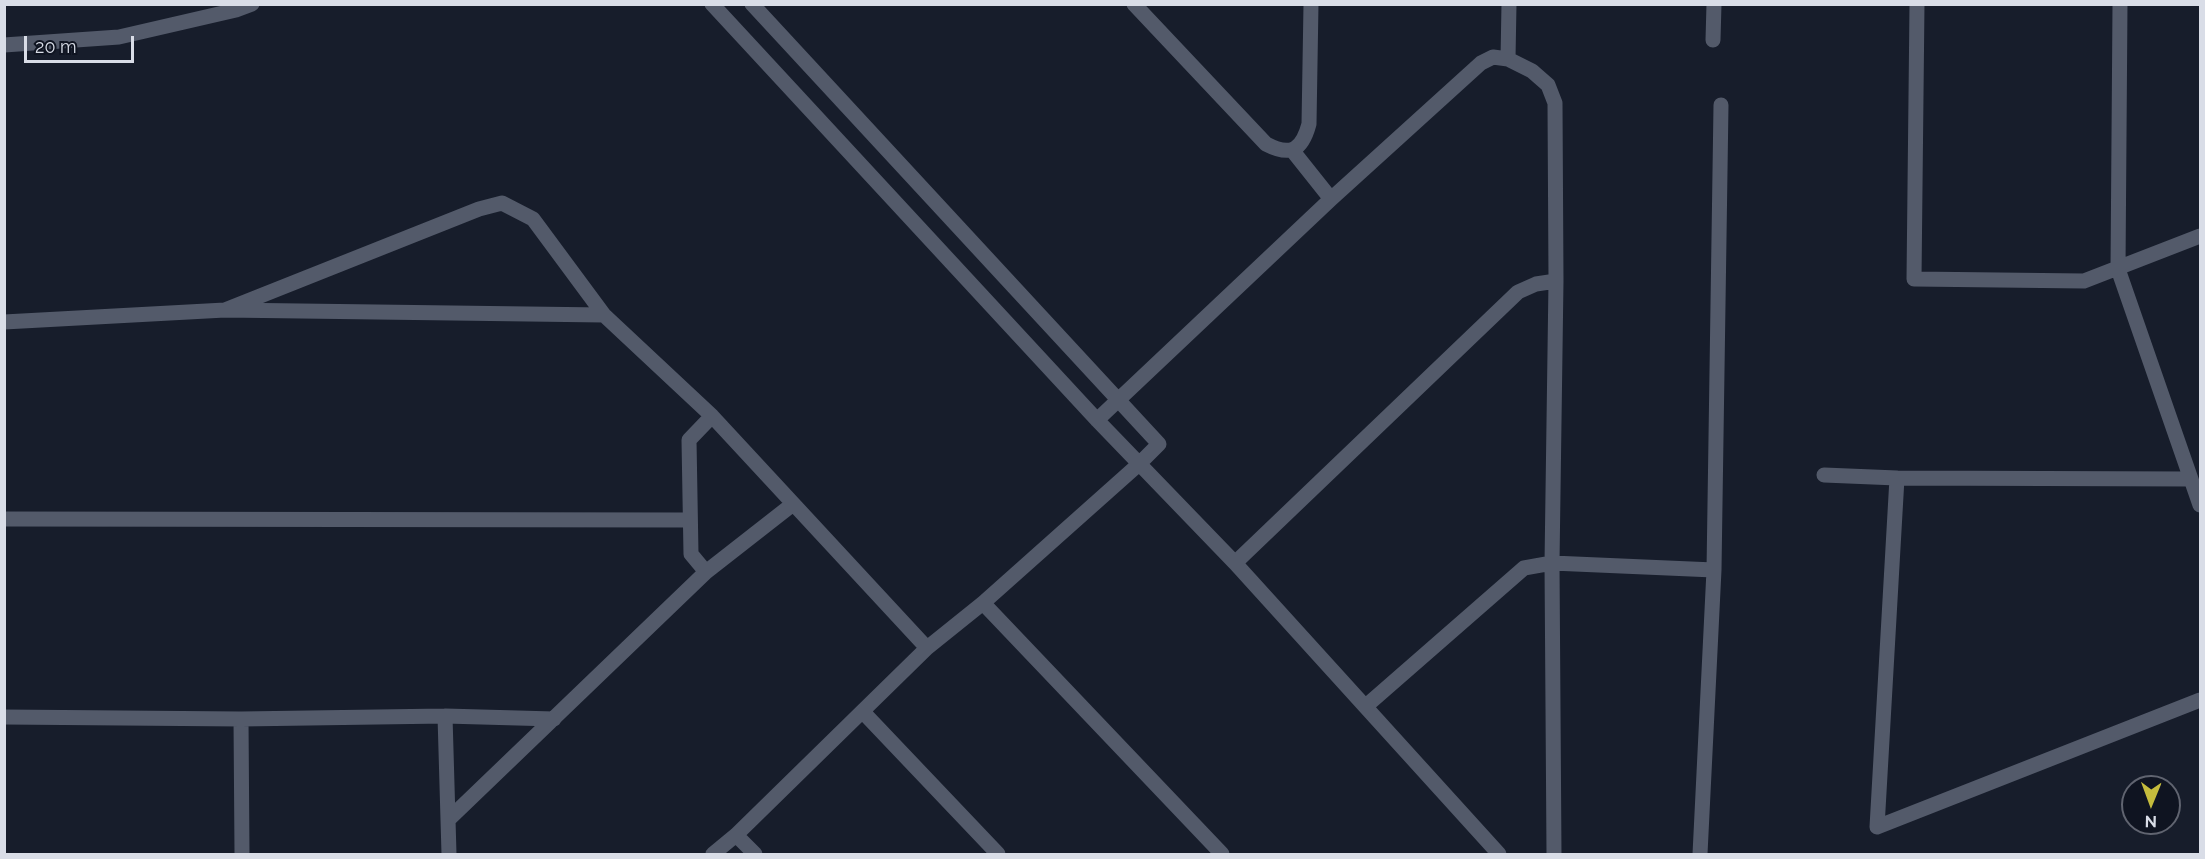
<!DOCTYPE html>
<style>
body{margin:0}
#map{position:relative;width:2205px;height:859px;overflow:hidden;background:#171d2b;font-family:Raleway,sans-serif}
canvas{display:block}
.frame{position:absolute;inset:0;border:6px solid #d9dde7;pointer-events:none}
.north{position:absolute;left:2121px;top:775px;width:60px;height:60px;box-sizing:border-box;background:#0f1421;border:2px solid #606470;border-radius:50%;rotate:181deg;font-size:16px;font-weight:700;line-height:24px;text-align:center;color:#d9dde7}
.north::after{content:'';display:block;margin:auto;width:21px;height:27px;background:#c5bc3d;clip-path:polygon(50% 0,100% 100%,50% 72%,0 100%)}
.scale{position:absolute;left:24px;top:36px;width:110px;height:27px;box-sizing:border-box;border:3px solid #d9dde7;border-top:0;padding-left:8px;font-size:18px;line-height:21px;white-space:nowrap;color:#d9dde7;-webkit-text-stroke:4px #0f1421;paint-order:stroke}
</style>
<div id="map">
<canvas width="2205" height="859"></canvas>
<div class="frame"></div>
<div class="north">N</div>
<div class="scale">20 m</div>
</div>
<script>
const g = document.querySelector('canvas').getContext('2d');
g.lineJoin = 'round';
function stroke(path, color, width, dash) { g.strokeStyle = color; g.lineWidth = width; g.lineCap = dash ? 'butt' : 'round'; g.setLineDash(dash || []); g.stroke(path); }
stroke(new Path2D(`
 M712,4L1097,420L1235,563L1499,854
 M1134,4L1266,144C1291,157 1302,150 1309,124L1311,4
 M1917,4L1914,279L2084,281L2200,236
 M2120,4L2118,269L2200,505
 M1713,40L1714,4
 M4,45L119,37L236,10L252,4
 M1508,59L1509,4
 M1292,150L1331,199
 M225,310L479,209L502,203L533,219L604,315L712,416L927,648
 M4,322L225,310L604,315
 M1097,420L1331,199L1481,63L1493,57L1508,59L1532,71L1548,85L1555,103L1556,281L1536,284L1518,292L1235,563
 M1824,475L1897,478L2190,479
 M1897,478L1877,827L2200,700
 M4,519L689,520
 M1714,570L1721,105
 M706,572L691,554L689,440L712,416
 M983,603L1222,854
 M1366,706L1524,568L1552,563L1714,570L1700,854
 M863,712L998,854
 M445,716L449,854
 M4,717L241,719L445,716L554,719
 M241,719L242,854
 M449,819L706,572L793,504
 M736,835L755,854
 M713,854L736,835L927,648L983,603L1139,464L1159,444L752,4
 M1554,854L1552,563L1556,281`), '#535a6a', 15);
</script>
